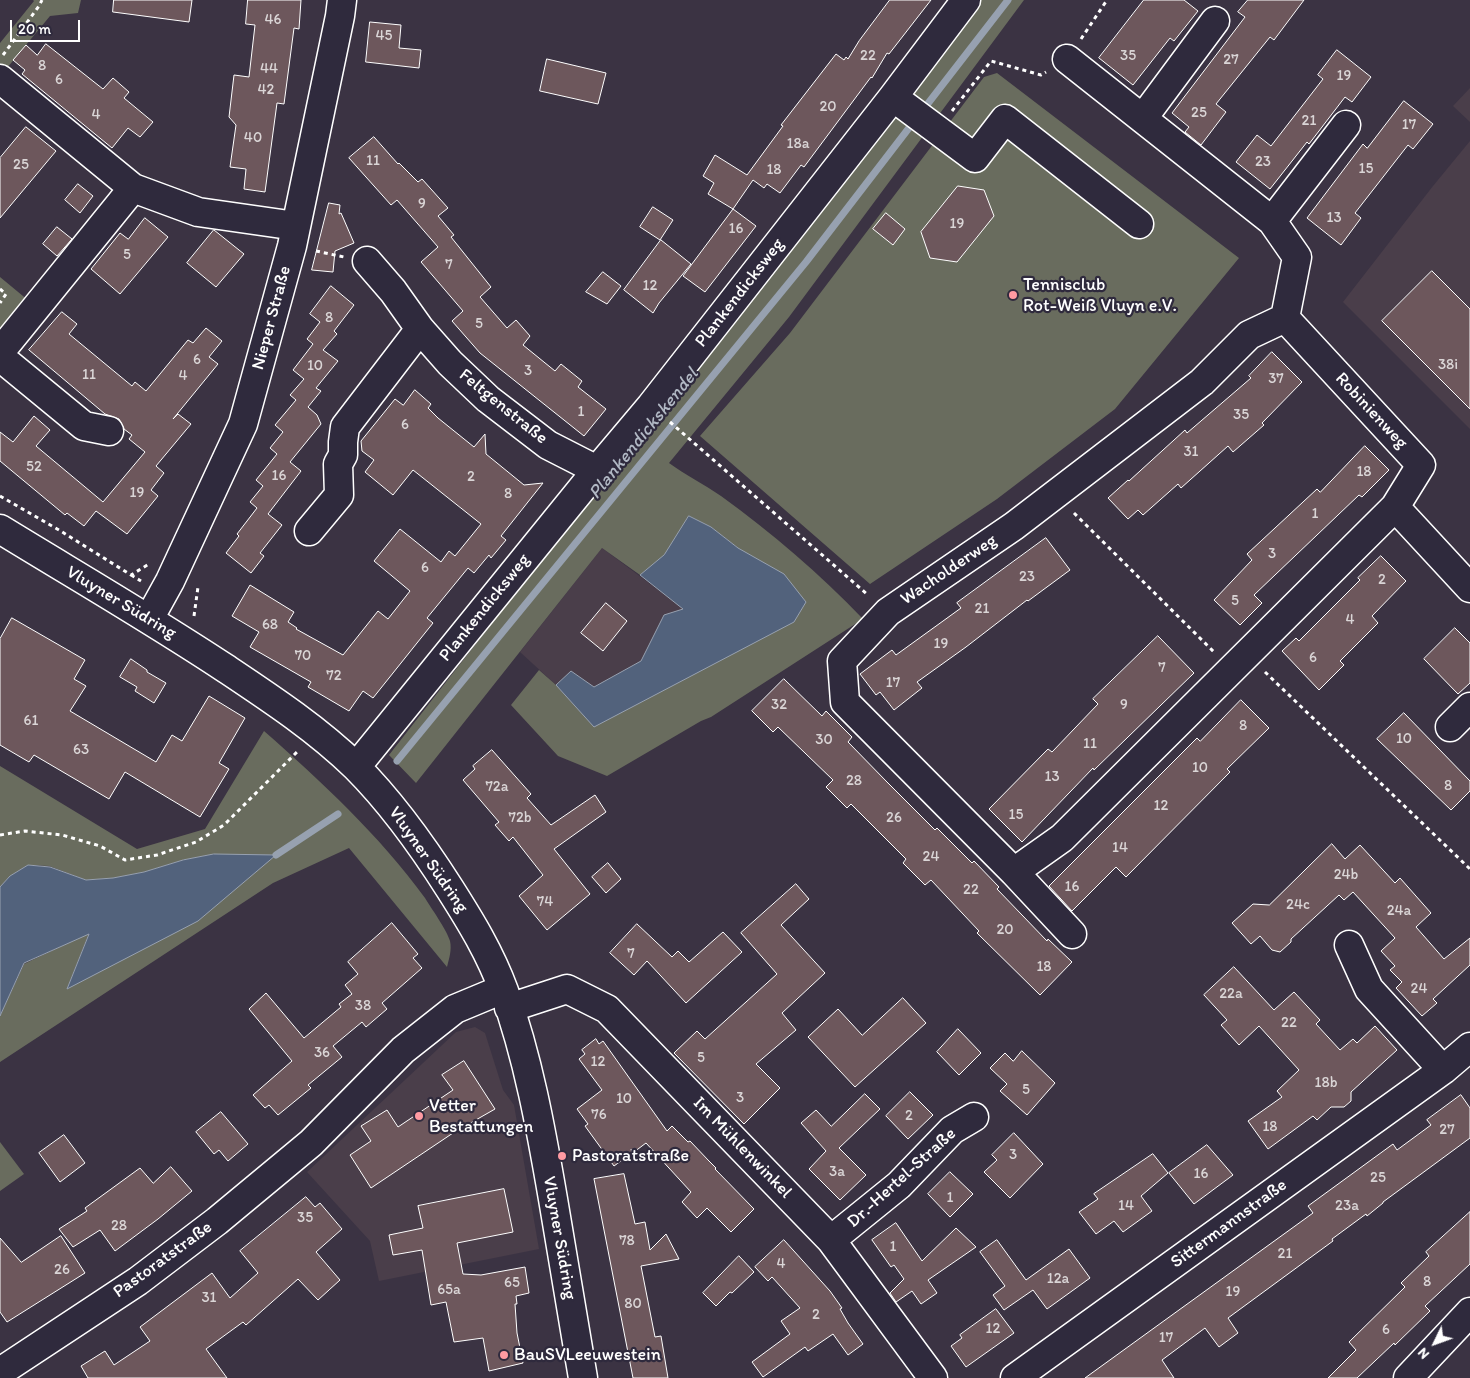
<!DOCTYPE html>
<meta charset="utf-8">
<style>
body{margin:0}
#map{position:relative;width:1470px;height:1378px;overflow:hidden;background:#3b3343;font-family:Itim,sans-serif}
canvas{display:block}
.north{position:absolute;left:1410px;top:1318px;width:50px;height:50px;-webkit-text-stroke:4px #2f2a3d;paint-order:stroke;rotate:228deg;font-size:14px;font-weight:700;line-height:20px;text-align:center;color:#fff}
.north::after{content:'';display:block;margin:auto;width:18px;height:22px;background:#fff;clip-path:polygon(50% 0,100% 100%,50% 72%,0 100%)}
.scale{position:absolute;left:10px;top:20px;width:70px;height:22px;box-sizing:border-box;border:2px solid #fff;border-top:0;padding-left:6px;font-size:15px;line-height:18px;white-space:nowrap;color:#fff;-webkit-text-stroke:4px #2f2a3d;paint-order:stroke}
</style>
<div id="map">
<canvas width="1470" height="1378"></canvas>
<div class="north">N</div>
<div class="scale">20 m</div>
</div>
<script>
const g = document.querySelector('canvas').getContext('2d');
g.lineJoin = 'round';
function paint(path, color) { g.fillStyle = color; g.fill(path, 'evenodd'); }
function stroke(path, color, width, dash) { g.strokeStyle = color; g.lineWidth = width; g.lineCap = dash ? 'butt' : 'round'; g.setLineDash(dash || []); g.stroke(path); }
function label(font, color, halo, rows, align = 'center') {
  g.font = font + ' Itim,sans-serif'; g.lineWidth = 4.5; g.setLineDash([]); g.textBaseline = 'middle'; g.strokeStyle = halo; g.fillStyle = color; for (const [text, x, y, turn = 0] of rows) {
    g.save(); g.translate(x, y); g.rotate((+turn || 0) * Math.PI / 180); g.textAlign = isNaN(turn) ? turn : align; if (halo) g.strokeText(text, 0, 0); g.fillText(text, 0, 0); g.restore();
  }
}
paint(new Path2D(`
 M1470,88V122L1453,106Z
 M1470,141V429L1343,302L1433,186Z
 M602,548L684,609L653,640L641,661L594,687L571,671L556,685L520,652Z
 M475,1027L485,1033L503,1090L514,1105L539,1249L379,1281L370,1241L307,1172L456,1032Z`), '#4a3e4a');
paint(new Path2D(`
 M33,0H81L78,13L50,16L2,74L0,72V43L34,1Z
 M981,0H1024L789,317L669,463C685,475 704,484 721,496C772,533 820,574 863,619L711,717L701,721L607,776L558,756L511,705L539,670L556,685L594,726L738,548L711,527L689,516L664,556L640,575L602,548L416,783L389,755L606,477L914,92Z
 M997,73L1239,258L1115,409L997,499L870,584L700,436L790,333L984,77Z
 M0,277L29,301L0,336Z
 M264,731C322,782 379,835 425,898C431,908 447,930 450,941C452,950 449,959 447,967L349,848L273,883L0,1062V1016L24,964L89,933L67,989L214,854L183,860L144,872L113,878L86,880L49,866L28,865L10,876L0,887V766L137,849L205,829Z
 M0,1142L24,1174L0,1191Z`), '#696c5e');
const water = new Path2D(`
 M689,516L711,527L738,548L784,574L806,602L794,622L594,727L556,685L571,671L594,687L641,661L664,615L683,609L640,575L664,555Z
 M214,854L276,855L198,921L67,989L89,934L24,963L0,1016V887L10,876L28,865L50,867L86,880L113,878L144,872L183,860Z`);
paint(water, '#52627c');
stroke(water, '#97a1b0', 1);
stroke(new Path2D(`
 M926,106L1008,0
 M397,761L806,262L912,124
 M276,855L338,814`), '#97a1b0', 7);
const building = new Path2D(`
 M114,0H192L189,22L113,12Z
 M248,0H301L299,29L294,28L284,104L277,103L265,192L244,189L246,169L230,167L236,125L229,117L234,75L249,77L255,25L246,24Z
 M890,0H931L889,54L887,53L872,78L871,77L804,167L801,165L780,193L767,184L764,188L753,180L733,209L756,226L705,292L683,276L733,209L708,194L714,183L703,176L715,155L747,175L783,126L781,125L836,54L844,60L846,57L848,59L859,41Z
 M1144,0H1184L1198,11L1174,41L1170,38L1133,85L1099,58Z
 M1248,0H1304L1274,40L1270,37L1216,104L1226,112L1201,145L1185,132L1189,127L1172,113L1245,17L1238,12Z
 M370,22L401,25L399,48L421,50L419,68L366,62Z
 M46,44L103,89L113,78L129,92L124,98L153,122L140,137L128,128L112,148L22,74L25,70L13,60L26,45L37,55Z
 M1337,50L1371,77L1352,102L1345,97L1309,144L1307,142L1270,189L1236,162L1257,135L1271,146L1323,79L1318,75Z
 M547,59L606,73L598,104L540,91Z
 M1404,101L1433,124L1413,149L1408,145L1355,213L1361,218L1341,245L1307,218L1363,144L1367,148Z
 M26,127L56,151L0,218V158Z
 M374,137L398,164L399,163L418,182L422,179L448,208L438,216L454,235L451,237L491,287L480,297L507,328L516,320L530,336L523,345L555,371L561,364L582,381L578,387L606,409L584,436L480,353L452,321L463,311L421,262L438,247L397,200L391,205L349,158Z
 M78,184L93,196L80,213L65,200Z
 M958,186L984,190L994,216L957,262L930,258L921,232Z
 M329,203L340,205L339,214L341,213L354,243L335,251L333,272L312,270Z
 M653,207L673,220L660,240L640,227Z
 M886,213L905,229L893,245L873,229Z
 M145,218L168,237L120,294L91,269L120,233L128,239Z
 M57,227L72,239L57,256L43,244Z
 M214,230L244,254L216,287L187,263Z
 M661,240L691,264L659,303L653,313L624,290Z
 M1432,271L1470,309V409L1382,321Z
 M603,272L621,286L607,304L586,292Z
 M331,286L354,305L334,331L337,334L323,350L338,361L316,388L321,391L308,407L317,415L321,424L290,462L301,471L268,514L282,525L260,553L264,556L251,573L226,553L239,536L237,534L257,508L250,502L263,486L256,480L277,454L270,448L283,432L275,425L296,400L290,395L304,379L293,370L313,344L307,339L320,322L310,314Z
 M62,312L77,324L69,334L132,386L135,382L146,391L188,340L193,343L206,328L222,341L209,357L218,364L173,419L178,414L191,424L156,466L164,473L151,490L158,496L127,534L96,511L84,526L67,513L65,515L0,461V432L13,442L34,416L50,430L36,446L103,502L145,452L129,439L132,435L124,429L119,419L105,414L29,350Z
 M1272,352L1302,382L1262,423L1264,425L1233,452L1228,446L1181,488L1178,484L1143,515L1138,510L1128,519L1108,498L1128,480L1129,481L1185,430L1187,433L1251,378L1249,376Z
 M415,390L431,404L428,408L438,418L474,447L485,434L486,454L524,485L543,483L501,536L506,540L491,558L489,555L474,573L468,568L427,618L433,623L373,698L363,691L349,711L308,687L311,682L250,647L259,632L232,616L250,585L294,612L288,622L297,628L296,629L343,655L378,611L388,619L410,591L374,561L400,529L441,562L449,551L455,556L481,524L413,470L393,495L365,472L374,460L362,451L361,441L395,399L403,405Z
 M1365,446L1389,470L1362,497L1359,495L1254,595L1262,603L1240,625L1214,600L1252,560L1247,554L1317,489L1320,492Z
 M1046,538L1070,570L1028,601L1027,600L966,647L917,682L922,688L894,710L880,692L876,695L860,674L892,650L896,655L961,608L957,603Z
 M1381,556L1406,581L1372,616L1378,623L1340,661L1344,665L1319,690L1282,651L1296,638L1299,641L1360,580L1358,578Z
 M606,603L627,621L603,651L581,633Z
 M12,618L85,660L74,679L86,686L70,711L156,762L172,735L182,741L209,696L245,718L219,763L229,769L200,817L125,772L109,799L34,755L29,762L0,745V639Z
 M1455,628L1470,643V683L1458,694L1424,659Z
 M1158,636L1194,673L1094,770L1093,768L1022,842L989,809L1048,749L1052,752L1098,704L1093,699Z
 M131,659L147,670V672L166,683L154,703L135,691L137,687L120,677Z
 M784,679L822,716L826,711L852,737L848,742L887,782L935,830L937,828L972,863L974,861L999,887L997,889L1047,941L1048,939L1072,962L1040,995L977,933L979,931L931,880L925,885L903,863L906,859L851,804L847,808L826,787L833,780L778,727L773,732L752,711Z
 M1241,700L1269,728L1227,769L1230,772L1126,877L1116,867L1072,911L1049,886L1197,738L1200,741Z
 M1404,713L1470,781V791L1451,810L1377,739Z
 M492,750L531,794L527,798L551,825L595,795L606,812L554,849L590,894L547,930L519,896L543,875L513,837L509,841L495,825L499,822L463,780L475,769L473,766Z
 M1332,844L1345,859L1360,845L1395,883L1400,878L1431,913L1416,927L1444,959L1470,938V965L1433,999L1437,1003L1422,1016L1396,988L1402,982L1390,970L1395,966L1381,951L1395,938L1353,892L1344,900L1339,895L1291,939V942L1280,952L1272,950L1260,936L1251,944L1232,923L1253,904L1269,905Z
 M608,863L621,879L606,893L592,877Z
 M796,884L809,899L781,925L825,973L782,1013L796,1030L756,1064L780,1088L744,1124L674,1053L697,1031L705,1039L777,974L741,933Z
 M392,923L418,954L413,958L422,968L382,1003L387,1009L366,1027L362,1022L333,1046L342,1057L308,1085L311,1088L278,1115L269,1105L265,1108L253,1095L292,1061L249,1009L266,993L304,1038L341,1007L339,1004L352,994L345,985L358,974L348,962Z
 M637,924L672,957L678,951L689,962L723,932L742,952L686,1003L647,961L634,975L610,953Z
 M1234,967L1274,1010L1294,992L1320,1020L1316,1024L1340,1050L1353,1039L1357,1043L1375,1026L1397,1050L1351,1092V1101L1344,1107H1331L1317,1120L1313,1116L1268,1149L1248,1121L1282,1097L1277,1091L1299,1070L1259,1026L1239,1045L1221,1025L1227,1020L1204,995Z
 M903,998L926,1023L855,1087L808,1037L838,1009L862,1035Z
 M958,1029L981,1053L959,1075L937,1052Z
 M596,1039L599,1044L603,1041L667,1131L672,1126L688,1142L690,1141L709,1161L716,1168L715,1169L754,1209L731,1232L707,1208L697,1218L682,1202L691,1192L646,1143L634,1152L631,1149L632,1153L614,1166L585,1126L588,1124L577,1109L602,1090L579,1059L585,1054L582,1050Z
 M1022,1051L1055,1083L1027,1115L1000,1091L1007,1084L990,1068L1005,1053L1013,1061Z
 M464,1061L495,1109L453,1133L371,1188L350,1155L371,1141L361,1126L387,1110L398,1127L453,1090L442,1075Z
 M910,1092L933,1115L908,1139L886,1116Z
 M865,1094L880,1109L839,1148L866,1175L840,1200L809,1169L826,1151L801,1123L816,1110L831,1126Z
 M1461,1095L1470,1108V1138L1383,1202V1203L1367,1216L1366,1214L1332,1239L1333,1241L1228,1318L1238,1333L1219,1347L1205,1328L1162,1360L1174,1378H1085L1313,1213L1308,1206L1356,1171L1393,1144L1397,1150L1431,1125L1427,1120Z
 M221,1112L248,1144L228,1161L219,1150L214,1154L196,1132Z
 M1014,1133L1043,1164L1010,1198L984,1172L997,1160L992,1155Z
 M64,1135L85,1163L60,1182L39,1153Z
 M1207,1145L1233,1175L1194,1204L1169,1173Z
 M1153,1154L1168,1173L1141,1196L1152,1211L1123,1232L1114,1221L1096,1234L1079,1212L1098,1199L1094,1194Z
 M171,1167L192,1191L158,1219L115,1251L100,1230L73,1247L59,1229L87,1211L85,1208L140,1168L153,1183Z
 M950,1172L973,1194L950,1217L928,1194Z
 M624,1174L635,1224L645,1222L650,1250L666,1234L679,1259L641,1266L655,1337L661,1336L668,1378H633L594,1179Z
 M504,1189L513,1232L457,1243L463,1274L481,1275L525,1267L529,1293L516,1296L517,1304H515L517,1333L523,1363L489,1371L483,1338L454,1342L446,1302L431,1305L422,1250L393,1255L389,1235L423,1228L418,1206Z
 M306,1197L315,1207L320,1203L342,1229L316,1252L340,1280L318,1300L298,1279L246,1325L243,1322L206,1349L227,1378H88L81,1366L105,1351L114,1365L150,1341L140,1327L212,1273L230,1298L258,1273L240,1251Z
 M1470,1212V1264L1425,1306L1430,1311L1395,1345L1394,1343L1357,1378H1328L1356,1350L1349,1342L1405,1287L1401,1283L1429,1256L1426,1252Z
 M896,1223L922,1261L956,1228L976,1247L928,1280L937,1293L921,1304L912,1291L896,1302L890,1293L904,1279L894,1265L891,1267L872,1240Z
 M61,1236L85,1273L7,1322L0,1312V1238L21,1262Z
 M784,1240L830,1291L842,1308L840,1309L848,1323L863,1344L848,1355L833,1334L808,1351L805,1347L763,1377L752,1362L790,1334L781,1321L800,1308L772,1277L768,1281L755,1267Z
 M997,1240L1026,1280L1069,1249L1090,1278L1047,1309L1033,1290L1004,1310L993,1295L1005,1286L980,1252Z
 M739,1256L754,1272L732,1293L730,1292L716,1306L703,1293Z
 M996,1309L1014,1333L966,1367L951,1346L962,1338L960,1335Z`);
paint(building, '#6d575c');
stroke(building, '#fff', 1);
const minor = new Path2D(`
 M1067,59L1272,221L1297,257L1285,318
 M0,79L133,188L198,212L296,226
 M893,97L975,158L1005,119L1139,224
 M1143,118L1215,21
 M1272,221L1346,125
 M367,261L393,291L420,329L450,363L488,399L548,445L597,470
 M1285,318L1249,335L1202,382L1014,526L888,612L842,661L845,702L1014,872L1062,838L1395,507
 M1285,318L1421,465L1395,507L1470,588
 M0,352L133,188
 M0,357L84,426L109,431
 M0,529C75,575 151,619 225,668C270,698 317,729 356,767C393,804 422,845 450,889C471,922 490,953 504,991C528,1057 541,1129 553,1199C563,1259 573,1318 583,1378
 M309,531L339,495L338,464L343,455V442L345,427L420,329
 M149,619L170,581L243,424L292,246L340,16L342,0
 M1450,727L1470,707
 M356,767L597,470L651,406L893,97L966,0
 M1014,872L1072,934
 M1349,945L1369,989L1443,1070
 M509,1008L567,989L607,1009L831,1240L933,1378
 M831,1240L899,1185L952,1130L974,1117
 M0,1372L138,1281L217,1221L311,1143L403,1050L455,1009L503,989
 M1015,1378L1443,1070L1470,1047
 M1408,1378L1470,1312`);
stroke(minor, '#fff', 31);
stroke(new Path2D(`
 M1081,39L1107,0
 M3,55L39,6L42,0
 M952,111L991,61L1041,75L1046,72
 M316,251L344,257
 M0,289L6,294L0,303
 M670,422L868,595
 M0,496L59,530L131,575L149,564
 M1074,513L1215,653
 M131,575L141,581
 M194,616L198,587
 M1265,672L1470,869
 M0,835L25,831L62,835L100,846L125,860L157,855L196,842L224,825L298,751`), '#fff', 3, [4, 4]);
stroke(minor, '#2f2a3d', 28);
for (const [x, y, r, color] of [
 [1013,295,5,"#ff9aa2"],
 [419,1116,5,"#ff9aa2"],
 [562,1156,5,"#ff9aa2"],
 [504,1355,5,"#ff9aa2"]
]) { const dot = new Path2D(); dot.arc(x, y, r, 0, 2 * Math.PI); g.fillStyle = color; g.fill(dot); stroke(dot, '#2f2a3d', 2); }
label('15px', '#dad5d6', null, [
 ["46",273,20],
 ["45",384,36],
 ["22",868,56],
 ["35",1128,56],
 ["27",1231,60],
 ["8",42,66],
 ["44",269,69],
 ["19",1344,76],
 ["6",59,80],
 ["42",266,90],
 ["20",828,107],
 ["25",1199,113],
 ["4",96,115],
 ["21",1309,121],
 ["17",1409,125],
 ["40",253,138],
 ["18a",798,144],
 ["11",373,161],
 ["23",1263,162],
 ["25",21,165],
 ["15",1366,169],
 ["18",774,170],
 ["9",422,204],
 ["13",1334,218],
 ["19",957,224],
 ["16",736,229],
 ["5",127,255],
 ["7",449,265],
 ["12",650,286],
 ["8",329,318],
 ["5",479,324],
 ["6",197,360],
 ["38i",1448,365],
 ["10",315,366],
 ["3",528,371],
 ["11",89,375],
 ["4",183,376],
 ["37",1276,379],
 ["1",581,412],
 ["35",1241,415],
 ["6",405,425],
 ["31",1191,452],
 ["52",34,467],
 ["18",1364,472],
 ["16",279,476],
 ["2",471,477],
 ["19",137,493],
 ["8",508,494],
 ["1",1315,514],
 ["3",1272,554],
 ["6",425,568],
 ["23",1027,577],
 ["2",1382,580],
 ["5",1235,601],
 ["21",982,609],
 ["4",1350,620],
 ["68",270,625],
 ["19",941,644],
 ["70",303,656],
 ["6",1313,658],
 ["7",1162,668],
 ["72",334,676],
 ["17",893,683],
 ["32",779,705],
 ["9",1124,705],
 ["61",31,721],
 ["8",1243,726],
 ["10",1404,739],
 ["30",824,740],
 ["11",1090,744],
 ["63",81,750],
 ["10",1200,768],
 ["13",1052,777],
 ["28",854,781],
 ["8",1448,786],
 ["72a",497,787],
 ["12",1161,806],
 ["15",1016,815],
 ["72b",520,818],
 ["26",894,818],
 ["14",1120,848],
 ["24",931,857],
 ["24b",1346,875],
 ["16",1072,887],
 ["22",971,890],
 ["74",545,902],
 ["24c",1298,905],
 ["24a",1399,911],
 ["20",1005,930],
 ["7",631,954],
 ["18",1044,967],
 ["24",1419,989],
 ["22a",1231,994],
 ["38",363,1006],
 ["22",1289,1023],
 ["36",322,1053],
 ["5",701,1058],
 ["12",598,1062],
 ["18b",1326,1083],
 ["5",1026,1090],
 ["3",740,1098],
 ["10",624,1099],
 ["76",599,1115],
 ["2",909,1116],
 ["18",1270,1127],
 ["27",1447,1130],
 ["3",1013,1155],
 ["3a",837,1172],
 ["16",1201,1174],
 ["25",1378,1178],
 ["1",950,1198],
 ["14",1126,1206],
 ["23a",1347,1206],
 ["35",305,1218],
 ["28",119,1226],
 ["78",627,1241],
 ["1",893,1247],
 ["21",1285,1254],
 ["4",781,1264],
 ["26",62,1270],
 ["12a",1058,1279],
 ["8",1427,1282],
 ["65",512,1283],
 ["65a",449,1290],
 ["19",1233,1292],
 ["31",209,1298],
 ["80",633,1304],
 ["2",816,1315],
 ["12",993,1329],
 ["6",1386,1330],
 ["17",1166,1338]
]);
label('18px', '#fff', '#2f2a3d', [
 ["Tennisclub",1023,285],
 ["Rot-Weiß Vluyn e.V.",1023,306],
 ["Vetter",429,1106],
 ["Bestattungen",429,1127],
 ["Pastoratstraße",572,1156],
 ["BauSVLeeuwestein",514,1355]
], 'left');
label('18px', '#fff', '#2f2a3d', [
 ["Plankendicksweg",740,293,-52],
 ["Nieper Straße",272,318,-75],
 ["Feltgenstraße",503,407,39],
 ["Robinienweg",1371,411,47],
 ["Wacholderweg",949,570,-34],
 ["Vluyner Südring",121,603,31],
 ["Plankendicksweg",485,608,-51],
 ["Vluyner Südring",428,860,55],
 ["Im Mühlenwinkel",742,1148,46],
 ["Dr.-Hertel-Straße",902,1178,-42],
 ["Sittermannstraße",1229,1224,-36],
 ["Vluyner Südring",559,1238,80],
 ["Pastoratstraße",163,1260,-36]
]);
label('italic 19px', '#b1b8c4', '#2f2a3d', [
 ["Plankendickskendel",644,434,-51]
]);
</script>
